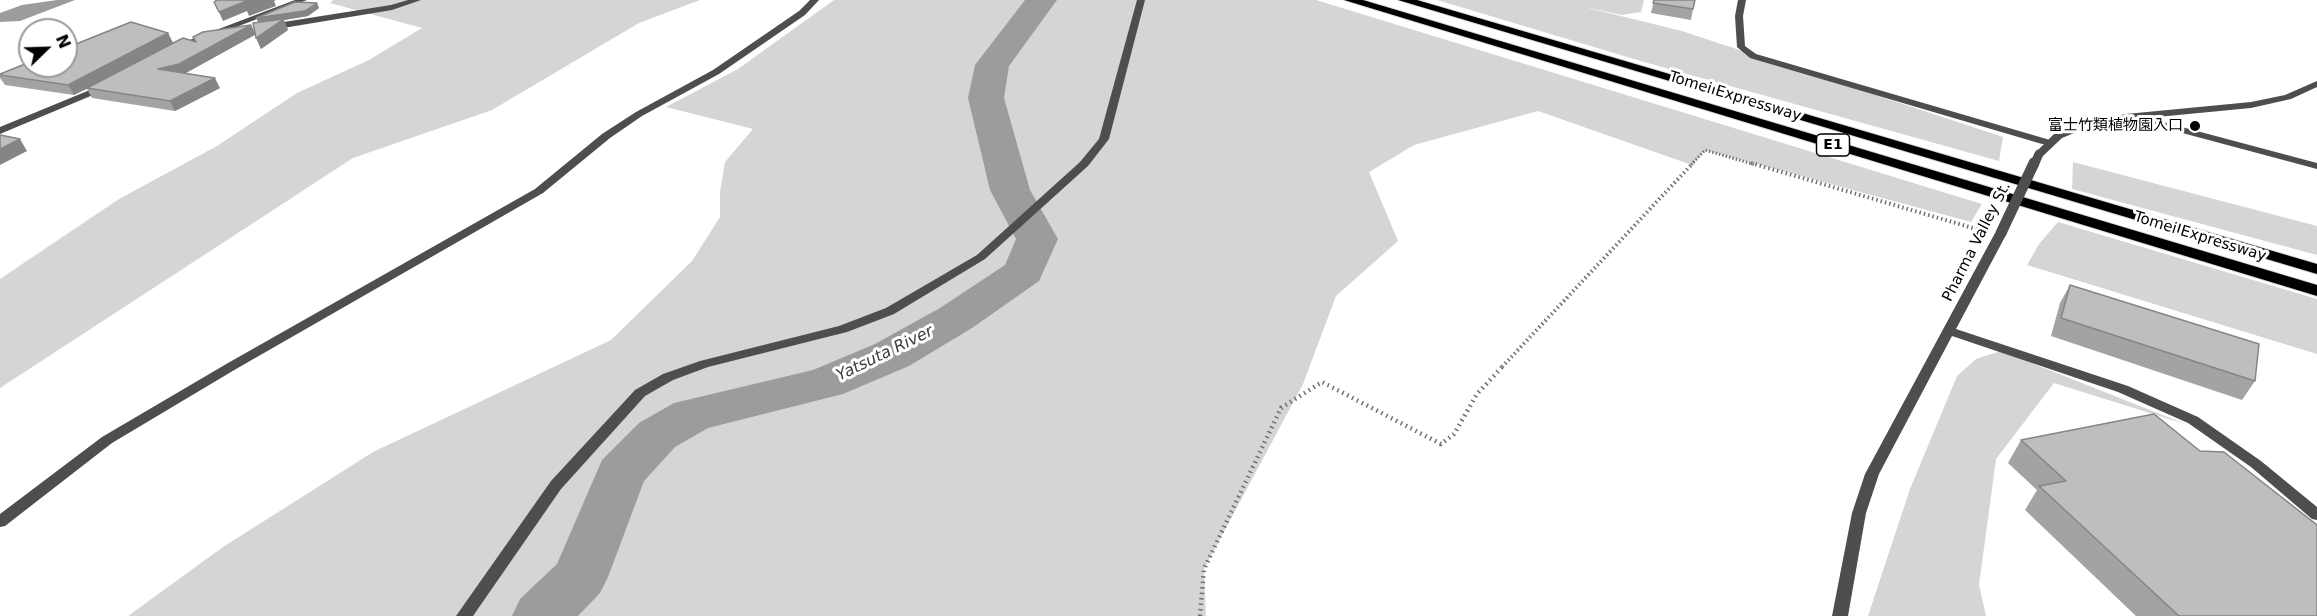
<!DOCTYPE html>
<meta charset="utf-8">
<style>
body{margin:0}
#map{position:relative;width:2317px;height:616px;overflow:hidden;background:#fff;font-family:"DejaVu Sans",sans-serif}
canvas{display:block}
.north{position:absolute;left:18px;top:18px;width:60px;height:60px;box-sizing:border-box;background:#fff;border:2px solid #999;border-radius:50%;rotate:67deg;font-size:16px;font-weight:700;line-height:24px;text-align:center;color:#000}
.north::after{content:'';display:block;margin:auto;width:21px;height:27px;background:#000;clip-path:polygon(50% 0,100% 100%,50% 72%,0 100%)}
</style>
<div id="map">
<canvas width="2317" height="616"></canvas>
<div class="north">N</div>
</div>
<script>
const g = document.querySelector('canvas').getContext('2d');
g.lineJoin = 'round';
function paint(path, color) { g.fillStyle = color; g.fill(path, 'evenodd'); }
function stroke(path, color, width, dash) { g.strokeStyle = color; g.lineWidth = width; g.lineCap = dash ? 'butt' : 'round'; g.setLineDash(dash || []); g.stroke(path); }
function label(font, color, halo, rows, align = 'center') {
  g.font = font + ' "DejaVu Sans","Noto Sans JP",sans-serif'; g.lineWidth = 6; g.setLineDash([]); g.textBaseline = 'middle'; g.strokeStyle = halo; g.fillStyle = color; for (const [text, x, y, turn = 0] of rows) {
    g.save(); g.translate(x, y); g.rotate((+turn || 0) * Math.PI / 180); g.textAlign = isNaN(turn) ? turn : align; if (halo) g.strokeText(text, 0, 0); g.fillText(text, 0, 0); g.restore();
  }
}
paint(new Path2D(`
 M333,0H700L639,23L492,110L353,158L0,388V279L119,199L217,146L297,93L369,60L422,28L330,3Z
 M834,0H1316L1982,204L1971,222L1705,150L1692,165L1538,111L1414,145L1369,172L1398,241L1336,296L1303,384L1204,569L1206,616H128L223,547L373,452L611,340L692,261L720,217V192L725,162L753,129L666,107L738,69Z
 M1437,0H1644L1641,12L1622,15L1580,6L1682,31L2003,137L1999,161L1644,62Z
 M2073,162L2317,226V255L2072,189Z
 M2058,222L2317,299V354L2027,265L2039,244Z
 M2001,351L2188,425L2054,383L1996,459L1979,585L1986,616H1868L1910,489L1957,376L1976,359Z`), '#d5d5d5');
paint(new Path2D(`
 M57,0H75L20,21L0,22V13L22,5Z`), '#9c9c9c');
paint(new Path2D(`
 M1025,0H1057L1009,66L1004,98L1030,190L1058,239L1039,281L972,328L909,366L843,394L708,428L675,447L644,481L608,577L600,593L578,616H512L520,599L557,564L602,460L639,423L674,403L813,370L875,344L940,308L1005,265L1016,239L990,190L968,98L975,65Z`), '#9c9c9c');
const motorway = new Path2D(`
 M1344,0H1363L2317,285V296Z
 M1398,0H1417L2317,264V274Z`);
stroke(motorway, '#dbdbdb', 2);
stroke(new Path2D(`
 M1691,165L1705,150L1756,165`), '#707070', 3, [1.5, 2]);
stroke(new Path2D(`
 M1751,163L1983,231
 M1502,367L1693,163`), '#707070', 4, [1.5, 3]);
stroke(new Path2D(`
 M1200,616L1204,569L1281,408L1322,382L1441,444L1454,434L1477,394L1503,366`), '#707070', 4.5, [1.5, 4]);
paint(new Path2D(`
 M408,0H421L392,10L271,30L267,27L271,24L391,5Z
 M810,0H819L805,15L719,74L642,116L610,138L543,193L236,369L112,443L5,526L0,527V514L102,437L228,363L535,189L602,134L636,112L713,70L799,11Z
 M1137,0H1145L1109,139L1088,166L985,259L894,314L847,332L708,367L673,380L645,396L561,489L473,616H456L551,481L635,390L663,374L700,361L839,326L886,308L977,255L1080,162L1099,139Z
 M1738,0H1746L1743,16L1745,46L1756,54L2050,140L2051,142L2050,144H2042L1750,58L1737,47L1735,16Z
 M2133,114L2317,163V169L2130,119V115Z`), '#4e4e4e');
paint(new Path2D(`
 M295,0H307L181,48L178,49L174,46Z
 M2317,81V87L2291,99L2251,108L2126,120L2091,126L2062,138L2043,156H2035L2034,154L2055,133L2085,122L2126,114L2251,102L2285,95Z
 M102,85L105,86V90L0,134V127Z
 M2001,230L2007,233L1956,329L2128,386L2198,417L2261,461L2317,507V520L2312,519L2251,467L2188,423L2118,392L1952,336L1879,474L1866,513L1848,616H1832L1852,513L1865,474L1995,233Z`), '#4e4e4e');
paint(motorway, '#000');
stroke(new Path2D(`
 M2034,165L2039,154`), '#4e4e4e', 9);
stroke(new Path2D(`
 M2001,233L2034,163`), '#4e4e4e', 11);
paint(new Path2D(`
 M1654,0L1693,9L1691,20L1651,13Z
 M317,3L319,8L308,16L284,20L288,30L261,49L255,35L186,73L220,88L175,111L92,98L87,89L74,95L5,85L0,78V74L168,33L173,43L196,42L255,33L259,23L256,18Z
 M2070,285L2255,381L2242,400L2051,336L2060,303Z
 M2021,440L2200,451L2317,616H2136L2025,510L2037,490L2008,463Z`), '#a3a3a3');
paint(new Path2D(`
 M249,0H276L274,1L276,6L249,16L247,11L223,21L219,12Z
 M317,3L319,8L308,16L284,20L288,30L261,49L256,38L259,23L256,18Z
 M251,25L256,34L184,74L158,69Z
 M168,33L173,43L74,95L68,85Z
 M215,78L220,88L175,111L170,101Z
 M20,139L27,151L0,165V149Z`), '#858585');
const building = new Path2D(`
 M217,0H249L219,12L214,2Z
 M253,0H259L244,5Z
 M1654,0H1695L1693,9L1653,3Z
 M295,2L317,3L305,11L256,18Z
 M284,19L256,38L253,23Z
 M131,22L168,33L68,85L0,75V74L30,62V66H66V48Z
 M251,25L179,64L158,69L215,78L170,101L87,88L183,38L196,42L193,37L203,32Z
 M0,135L20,139L0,149Z
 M2070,285L2259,344L2255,381L2061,318Z
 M2154,414L2200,451L2224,452L2317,525V616H2179L2039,486L2066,481L2021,440Z`);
paint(building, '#bebebe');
stroke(building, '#858585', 1.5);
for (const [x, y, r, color] of [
 [2195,126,6,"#000"]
]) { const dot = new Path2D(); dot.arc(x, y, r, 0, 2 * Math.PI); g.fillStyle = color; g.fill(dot); stroke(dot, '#fff', 2); }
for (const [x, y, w] of [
 [1833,145,33]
]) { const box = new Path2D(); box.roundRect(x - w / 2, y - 11, w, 22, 4.5); g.fillStyle = '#fff'; g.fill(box); stroke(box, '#000', 1.5); }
label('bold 14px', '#000', null, [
 ["E1",1833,145]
]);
label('15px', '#000', '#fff', [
 ["Tomei Expressway",1735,97,17],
 ["Tomei Expressway",2200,237,17],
 ["Pharma Valley St.",1977,242,-63]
]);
label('15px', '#000', '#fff', [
 ["富士竹類植物園入口",2183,126]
], 'right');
label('italic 16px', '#3d3d3d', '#fff', [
 ["Yatsuta River",885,354,-26]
]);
</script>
